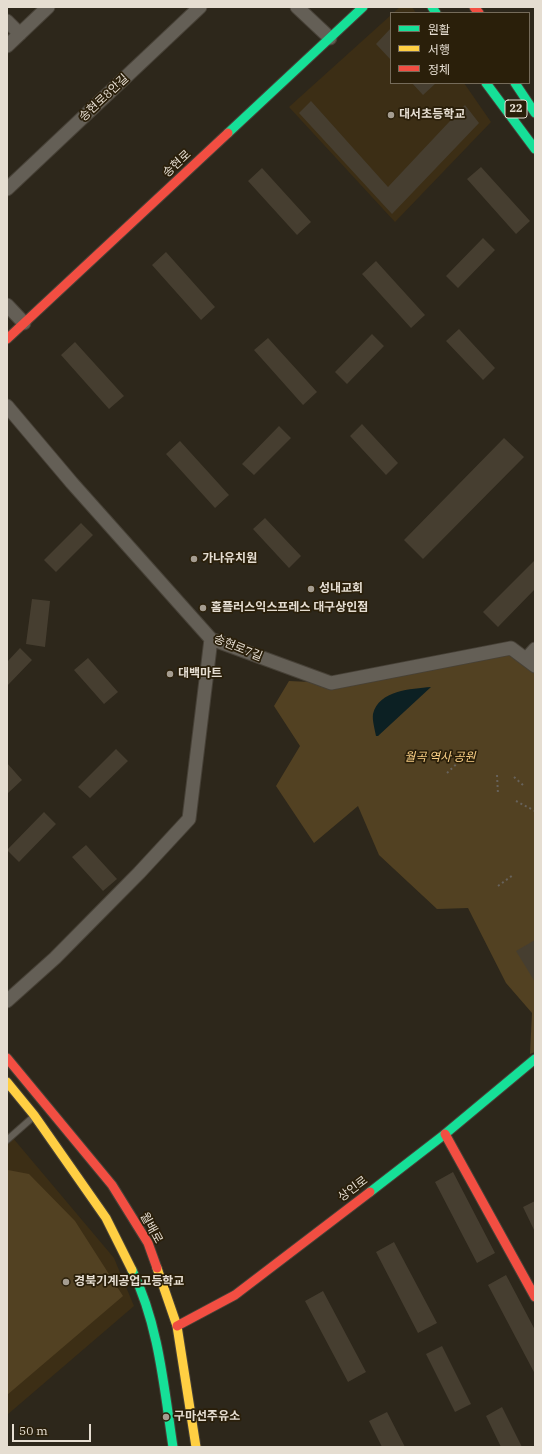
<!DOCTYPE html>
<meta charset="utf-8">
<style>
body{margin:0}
#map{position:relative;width:542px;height:1454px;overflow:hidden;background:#2d271b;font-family:"IBM Plex Serif","Noto Sans KR",serif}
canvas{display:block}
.frame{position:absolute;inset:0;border:8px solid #e5ddd1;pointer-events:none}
.legend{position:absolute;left:390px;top:12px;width:140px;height:72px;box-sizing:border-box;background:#2a1f0a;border:1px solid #756b5a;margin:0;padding:5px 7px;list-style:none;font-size:12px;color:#e5ddd1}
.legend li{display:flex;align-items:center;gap:8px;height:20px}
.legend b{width:20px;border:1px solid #756b5a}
.scale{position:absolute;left:12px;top:1424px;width:79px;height:18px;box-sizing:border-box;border:2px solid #e5ddd1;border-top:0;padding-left:5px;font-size:12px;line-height:14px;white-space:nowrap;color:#e5ddd1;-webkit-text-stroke:3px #2a1f0a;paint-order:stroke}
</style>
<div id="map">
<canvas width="542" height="1454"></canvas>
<div class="frame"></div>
<ul class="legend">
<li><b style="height:5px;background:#16e098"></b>원활</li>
<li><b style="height:5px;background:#ffcf43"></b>서행</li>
<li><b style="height:5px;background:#f24e42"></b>정체</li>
</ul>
<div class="scale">50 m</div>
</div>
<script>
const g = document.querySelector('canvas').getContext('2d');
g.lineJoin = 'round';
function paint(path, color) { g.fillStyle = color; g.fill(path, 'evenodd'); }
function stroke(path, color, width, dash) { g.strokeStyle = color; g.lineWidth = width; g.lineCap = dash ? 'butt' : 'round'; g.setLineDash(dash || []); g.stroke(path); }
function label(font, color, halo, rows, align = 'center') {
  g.font = font + ' "IBM Plex Serif","Noto Sans KR",serif'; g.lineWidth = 3.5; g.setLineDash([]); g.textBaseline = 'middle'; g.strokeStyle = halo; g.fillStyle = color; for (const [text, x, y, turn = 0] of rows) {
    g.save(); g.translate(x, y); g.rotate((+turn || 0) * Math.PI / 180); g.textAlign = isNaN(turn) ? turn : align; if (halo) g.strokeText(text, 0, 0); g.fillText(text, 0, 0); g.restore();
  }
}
paint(new Path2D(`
 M400,7H412L416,13H393Z
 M391,15V83H464L491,122L395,222L289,107Z
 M7,1131L114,1258L134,1306L7,1415Z`), '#3c2e15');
paint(new Path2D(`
 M511,648L535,666V1052L530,1054L532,1013L506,983L468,908L437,909L379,855L358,806L314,843L276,786L300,746L274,706L289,681L331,683Z
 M8,1170L29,1174L75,1221L123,1296L7,1395Z`), '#524122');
paint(new Path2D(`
 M431,687L378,736H376C375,730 372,720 373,714C379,690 411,689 431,687Z`), '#0c2023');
paint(new Path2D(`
 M391,28V60L376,44Z
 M412,83H436L423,95Z
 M311,101L388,187L465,105L479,123L392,214L299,113Z
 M481,167L530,221L516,234L467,179Z
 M262,168L311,222L297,235L248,181Z
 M483,238L495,250L458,288L446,276Z
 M166,252L215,307L201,320L152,265Z
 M376,261L425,315L411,328L362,274Z
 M459,329L495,368L483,380L446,341Z
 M372,334L384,346L347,384L335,372Z
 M268,338L317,392L303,405L254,350Z
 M75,342L124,396L109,409L61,355Z
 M362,424L398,463L386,475L350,436Z
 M279,426L291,438L254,475L242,464Z
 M504,438L524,457L423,559L404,540Z
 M180,441L229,495L215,508L166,454Z
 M265,518L301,556L289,568L253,529Z
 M81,523L93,535L56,572L44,560Z
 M535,560V589L498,627L483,612Z
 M32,599L50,601L45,647L26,644Z
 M20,648L32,660L7,686V662Z
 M88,658L118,692L104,704L74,670Z
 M116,749L128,761L90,798L78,787Z
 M7,763L22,780L7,794Z
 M44,812L56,824L19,862L7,850Z
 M86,845L117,879L103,891L72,857Z
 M535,940V982L516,951Z
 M453,1172L495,1253L477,1263L435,1182Z
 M535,1201V1232L523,1207Z
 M394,1242L437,1323L418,1333L376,1252Z
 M506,1275L535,1330V1374L488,1285Z
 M323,1291L366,1372L348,1382L305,1301Z
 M442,1346L471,1404L455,1412L426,1354Z
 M502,1407L522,1447H501L486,1416Z
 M387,1412L405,1447H382L369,1421Z`), '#463e30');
const lane = new Path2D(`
 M7,1140L32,1118`);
const street = new Path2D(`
 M297,7L330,38
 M7,21L20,34
 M7,46L48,7
 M7,189L200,7
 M7,305L24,323
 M7,406L72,483L211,639L331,683L511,648L535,666
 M526,659L535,649
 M7,1001L55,958L139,873L189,819L211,639`);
const fast = new Path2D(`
 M432,7L436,13
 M486,83L535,149
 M515,83L535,113
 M228,133L363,7
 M370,1192L445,1134L535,1059
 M132,1270C159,1325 164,1388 173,1447`);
const slow = new Path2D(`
 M7,1082L34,1115L106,1218L132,1270
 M157,1268L177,1326L196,1447`);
const jam = new Path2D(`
 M474,7L479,13
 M7,339L228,133
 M7,1058L112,1185L148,1243L157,1268
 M445,1134L535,1297
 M177,1326L235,1295L370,1192`);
stroke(lane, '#474137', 8);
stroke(street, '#474137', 15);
stroke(fast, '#474137', 11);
stroke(slow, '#474137', 11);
stroke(jam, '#474137', 11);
stroke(new Path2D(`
 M447,773L468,753
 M497,775L498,794
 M514,777L523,785
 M516,801L535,811
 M498,886L513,875`), '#67625b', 2, [2, 3]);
stroke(lane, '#645f56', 6);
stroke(street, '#645f56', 13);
stroke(fast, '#16e098', 9);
stroke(slow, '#ffcf43', 9);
stroke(jam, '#f24e42', 9);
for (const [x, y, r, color] of [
 [391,115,4,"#a59d91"],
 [194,559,4,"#a59d91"],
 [311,589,4,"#a59d91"],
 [203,608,4,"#a59d91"],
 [170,674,4,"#a59d91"],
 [66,1282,4,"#a59d91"],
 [166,1417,4,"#a59d91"]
]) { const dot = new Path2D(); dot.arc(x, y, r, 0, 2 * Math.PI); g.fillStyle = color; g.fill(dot); stroke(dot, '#2a1f0a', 1.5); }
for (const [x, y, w] of [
 [516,109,22]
]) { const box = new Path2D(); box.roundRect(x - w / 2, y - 9, w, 18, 3); g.fillStyle = '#2a1f0a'; g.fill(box); stroke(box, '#e5ddd1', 1); }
label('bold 11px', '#e5ddd1', null, [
 ["22",516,109]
]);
label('12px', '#e5ddd1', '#2a1f0a', [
 ["송현로8안길",104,98,-43],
 ["송현로",177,164,-43],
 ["송현로7길",238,648,22],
 ["상인로",353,1189,-37],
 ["월배로",151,1228,61]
]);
label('bold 12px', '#e5ddd1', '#2a1f0a', [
 ["대서초등학교",399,115],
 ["가나유치원",202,559],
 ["성내교회",319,589],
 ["홈플러스익스프레스 대구상인점",211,608],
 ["대백마트",178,674],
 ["경북기계공업고등학교",74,1282],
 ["구마선주유소",174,1417]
], 'left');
label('italic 12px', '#f9cf85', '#2a1f0a', [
 ["월곡 역사 공원",440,758]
]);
</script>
